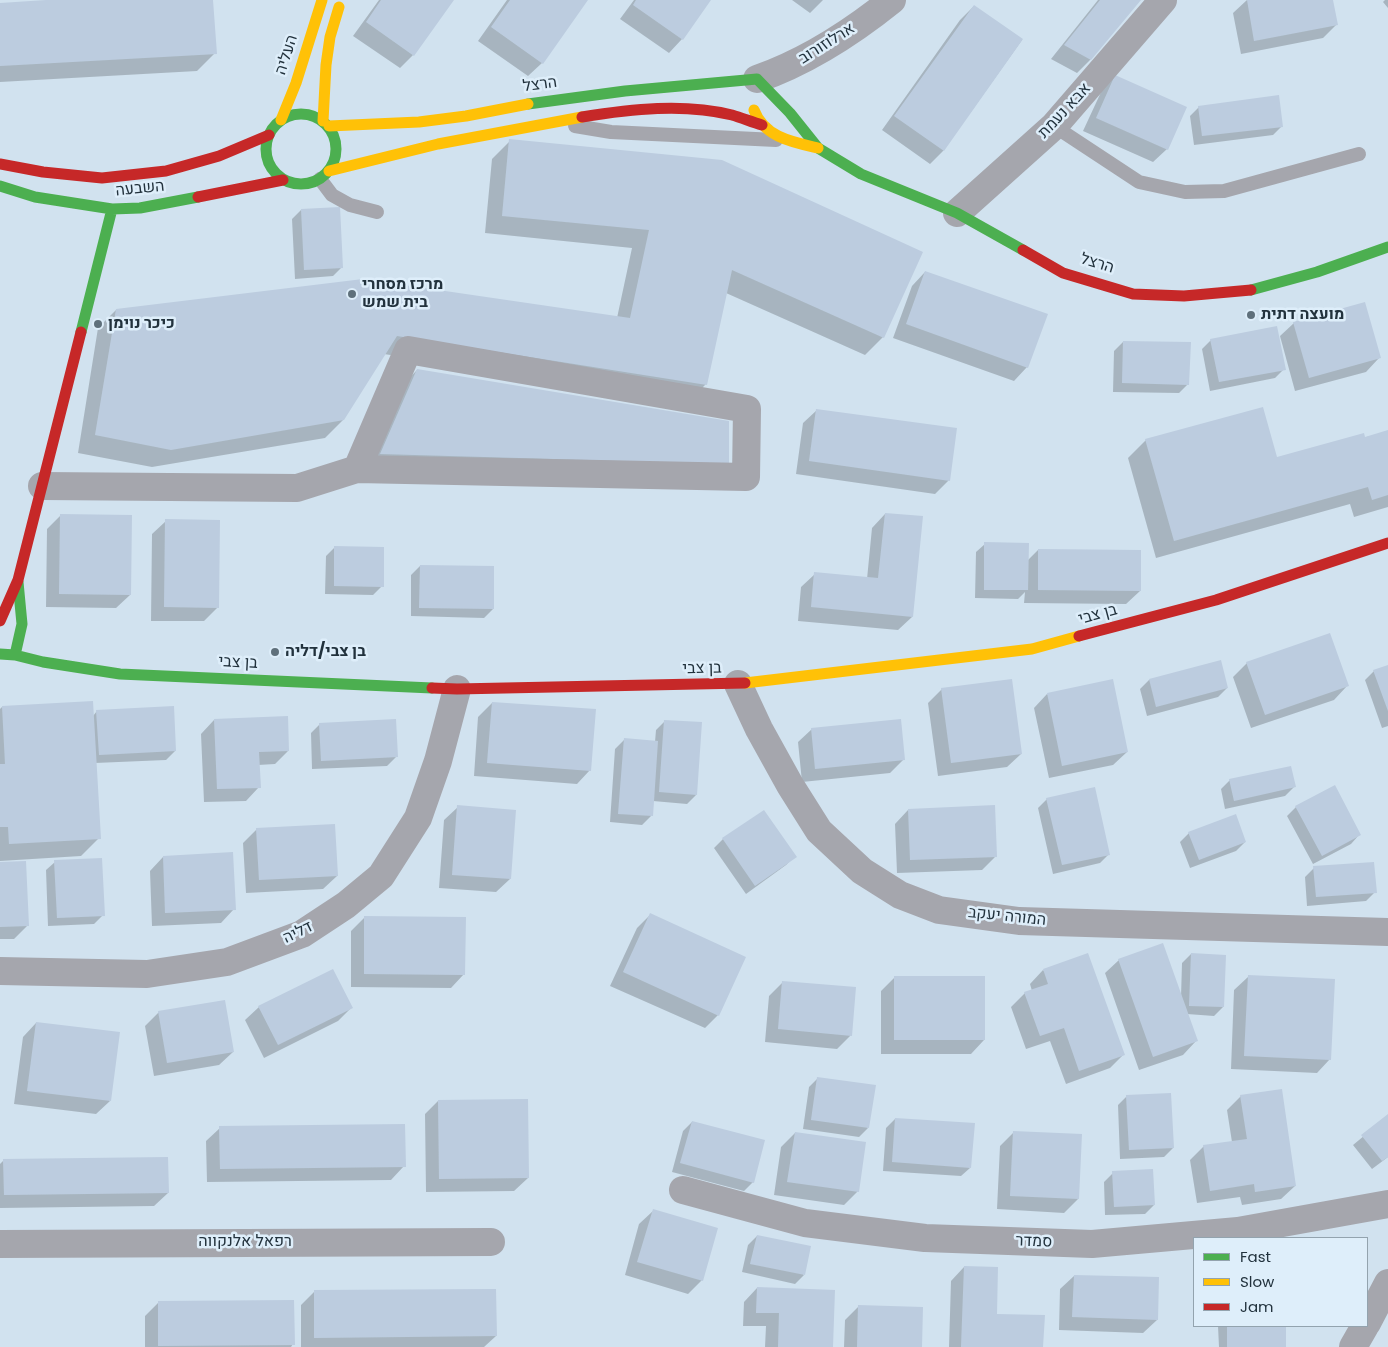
<!DOCTYPE html>
<meta charset="utf-8">
<style>
body{margin:0}
#map{position:relative;width:1388px;height:1347px;overflow:hidden;background:#d1e2ef;font-family:Poppins,sans-serif}
canvas{display:block}
.legend{position:absolute;left:1193px;top:1237px;width:175px;height:90px;box-sizing:border-box;background:#deeefa;border:1px solid #93a3ae;margin:0;padding:6px 9px;list-style:none;font-size:15px;color:#22323d}
.legend li{display:flex;align-items:center;gap:10px;height:25px}
.legend b{width:25px;border:1px solid #93a3ae}
</style>
<div id="map">
<canvas width="1388" height="1347"></canvas>
<ul class="legend">
<li><b style="height:6px;background:#4caf50"></b>Fast</li>
<li><b style="height:6px;background:#ffc107"></b>Slow</li>
<li><b style="height:6px;background:#c62828"></b>Jam</li>
</ul>
</div>
<script>
const g = document.querySelector('canvas').getContext('2d');
g.lineJoin = 'round';
function paint(path, color) { g.fillStyle = color; g.fill(path, 'evenodd'); }
function stroke(path, color, width, dash) { g.strokeStyle = color; g.lineWidth = width; g.lineCap = dash ? 'butt' : 'round'; g.setLineDash(dash || []); g.stroke(path); }
function label(font, color, halo, rows, align = 'center') {
  g.font = font + ' Poppins,Heebo,sans-serif'; g.lineWidth = 5; g.setLineDash([]); g.textBaseline = 'middle'; g.strokeStyle = halo; g.fillStyle = color; for (const [text, x, y, turn = 0] of rows) {
    g.save(); g.translate(x, y); g.rotate((+turn || 0) * Math.PI / 180); g.textAlign = isNaN(turn) ? turn : align; if (halo) g.strokeText(text, 0, 0); g.fillText(text, 0, 0); g.restore();
  }
}
paint(new Path2D(`
 M68,0H212L215,53L197,71L0,82V4Z
 M379,0H452L413,55L400,68L353,36Z
 M507,0H587L542,63L528,76L478,41Z
 M634,0H710L682,39L669,53L620,19Z
 M792,0H823L810,13Z
 M1098,0H1140L1090,60L1077,73L1051,59Z
 M1247,0H1332L1337,24L1323,38L1241,54L1233,13Z
 M1385,0H1388V8L1383,2Z
 M974,6L1022,40L943,151L930,164L882,130L960,20Z
 M1115,76L1167,149L1153,162L1083,131L1102,90Z
 M1199,107L1282,126L1273,135L1194,145L1190,116Z
 M510,141L922,252L883,337L865,355L726,293L706,384L688,402L384,354L343,420L325,438L152,467L78,453L98,328L116,310L617,318L632,248L485,233L492,159Z
 M301,210L342,267L333,276L295,279L292,219Z
 M925,272L1027,367L1014,381L893,338L912,286Z
 M1294,323L1379,358L1366,372L1295,391L1280,336Z
 M1211,340L1284,369L1275,378L1210,391L1202,349Z
 M1123,342L1188,384L1179,393L1113,392L1114,351Z
 M417,370L728,463L363,471L399,389Z
 M817,410L949,480L935,494L796,474L803,423Z
 M1388,432V507L1354,517L1350,504L1156,558L1128,458L1146,440L1276,458Z
 M885,514L912,617L898,630L798,621L801,587L815,574L867,579L872,528Z
 M61,515L130,595L116,608L46,607L47,529Z
 M166,521L218,607L204,621H151L152,534Z
 M985,544L1027,561L1038,550L1140,591L1126,604L1024,603L1025,592L1018,599L975,598L976,552Z
 M335,547L382,586L373,595L325,594L326,556Z
 M420,566L493,609L484,618L411,616V575Z
 M1220,662L1227,688L1218,697L1147,716L1140,689L1149,680Z
 M1247,663L1347,686L1334,700L1251,728L1233,677Z
 M1388,666V726L1382,728L1365,680L1374,671Z
 M942,689L1021,754L1007,767L938,776L928,703Z
 M1047,694L1127,752L1113,765L1049,778L1034,708Z
 M492,703L590,770L577,784L474,776L478,717Z
 M2,707L93,716L97,711L175,751L166,760L95,763L99,838L81,856L0,861V709Z
 M214,720L288,751L275,764L258,765L259,787L246,801L204,802L201,734Z
 M665,721L696,795L687,804L653,801L651,816L642,825L610,822L615,749L624,740L655,742L656,730Z
 M320,724L396,757L387,766L312,769L311,733Z
 M812,729L904,759L890,773L802,782L798,742Z
 M1230,780L1294,787L1285,796L1225,809L1221,789Z
 M1047,799L1109,854L1100,863L1053,874L1038,808Z
 M458,807L510,879L496,892L439,888L444,820Z
 M1296,807L1359,835L1351,844L1313,864L1287,816Z
 M908,810L995,857L982,870L897,873L895,824Z
 M257,829L337,876L323,889L246,893L243,843Z
 M1189,833L1245,842L1236,851L1190,868L1180,842Z
 M723,839L795,856L786,865L746,894L714,848Z
 M163,857L234,909L221,923L152,926L150,871Z
 M55,862L103,915L94,924L48,926L46,870Z
 M0,863L28,925L14,939H0Z
 M1314,868L1375,892L1366,901L1307,906L1305,877Z
 M650,915L718,1015L705,1028L610,986L637,928Z
 M365,917L464,974L451,988L351,987V931Z
 M1191,954L1223,1007L1214,1016L1187,1014L1196,1041L1183,1055L1139,1070L1105,973L1119,960L1181,997L1182,963Z
 M1043,970L1123,1055L1110,1068L1066,1084L1050,1041L1026,1049L1011,1007L1025,993L1032,991L1030,984Z
 M895,977L984,1040L971,1054H881V991Z
 M1248,977L1330,1059L1317,1073L1231,1069L1234,990Z
 M783,982L851,1035L837,1049L765,1042L769,996Z
 M259,1007L351,1008L338,1021L264,1058L245,1020Z
 M159,1012L233,1052L219,1065L154,1076L145,1026Z
 M36,1023L110,1101L96,1114L14,1104L23,1037Z
 M818,1078L868,1128L859,1137L803,1129L809,1087Z
 M1127,1096L1173,1148L1164,1157L1120,1159L1118,1105Z
 M1241,1096L1295,1186L1281,1199L1242,1205L1240,1197L1197,1203L1190,1160L1204,1146L1232,1142L1227,1110Z
 M438,1101L528,1178L514,1191L426,1192L425,1114Z
 M1388,1116V1157L1372,1169L1353,1145Z
 M895,1119L970,1168L961,1176L883,1171L886,1128Z
 M692,1122L753,1182L744,1191L672,1172L683,1131Z
 M220,1128L404,1166L391,1180L207,1182L206,1141Z
 M1014,1132L1081,1135L1078,1199L1064,1213L997,1209L1000,1146Z
 M795,1133L858,1191L844,1205L774,1195L781,1147Z
 M4,1160L168,1193L154,1206L0,1208V1164Z
 M1113,1173L1154,1205L1145,1214L1105,1215L1104,1182Z
 M653,1211L702,1280L688,1294L625,1275L639,1224Z
 M757,1236L804,1275L795,1284L742,1272L748,1245Z
 M964,1267L995,1315L1042,1347H949L951,1281Z
 M1074,1276L1157,1320L1143,1333L1059,1330L1060,1289Z
 M757,1288L832,1347H765L766,1326H743L744,1302Z
 M314,1292L496,1336L484,1347H301V1305Z
 M158,1303L293,1344L291,1347H145V1316Z
 M859,1306L920,1347H844L845,1320Z
 M1218,1326H1284L1285,1347H1219Z`), '#0003');
paint(new Path2D(`
 M46,0H213L217,54L0,66V3Z
 M381,0H454L414,56L366,22Z
 M510,0H588L543,64L491,27Z
 M636,0H711L683,40L633,5Z
 M1100,0H1141L1091,60L1064,45Z
 M1247,0H1333L1338,25L1254,41Z
 M974,5L1023,39L944,151L894,116Z
 M1115,75L1187,107L1168,150L1096,118Z
 M1279,95L1283,127L1202,136L1198,106Z
 M509,139L722,160L923,252L884,338L732,270L707,385L397,336L344,420L171,450L95,435L116,309L363,279L630,318L649,230L502,216Z
 M340,207L343,268L304,270L301,209Z
 M925,271L1048,314L1028,368L906,324Z
 M1365,302L1381,358L1309,378L1293,322Z
 M1277,326L1286,370L1219,382L1210,339Z
 M1123,341L1191,342L1189,385L1122,383Z
 M417,369L729,421V464L380,454Z
 M1263,407L1277,457L1364,433L1365,437L1388,430V495L1372,500L1368,487L1174,541L1145,439Z
 M816,409L957,428L950,481L809,461Z
 M885,513L923,516L913,617L811,607L814,572L878,578Z
 M60,514L132,515L131,595L59,594Z
 M165,519L220,520L219,608L164,607Z
 M984,542L1029,543L1028,590H984Z
 M334,546L384,547V587L334,586Z
 M1038,549L1141,550V591L1038,590Z
 M420,565L494,566V609L419,608Z
 M1330,633L1349,686L1265,715L1246,662Z
 M1221,660L1228,688L1156,707L1149,679Z
 M1388,665V711L1373,670Z
 M1012,679L1022,754L951,763L941,688Z
 M1113,679L1128,752L1062,766L1047,693Z
 M93,701L101,839L9,844L8,827H0V764H5L2,706Z
 M492,702L596,709L591,771L487,763Z
 M174,706L176,751L99,755L96,710Z
 M288,716L289,751L259,752L261,788L217,789L214,719Z
 M396,719L398,757L321,761L319,723Z
 M901,719L905,760L815,769L811,728Z
 M664,720L702,722L697,795L659,792Z
 M624,738L658,741L653,816L618,814Z
 M1291,766L1296,787L1234,801L1229,779Z
 M1335,785L1361,835L1322,856L1295,806Z
 M1095,787L1110,855L1062,865L1046,798Z
 M457,805L516,810L511,879L452,875Z
 M995,805L997,857L910,860L908,809Z
 M764,810L797,857L755,886L722,838Z
 M1236,814L1246,842L1199,860L1188,832Z
 M335,824L338,876L259,880L256,828Z
 M233,852L236,910L165,913L163,856Z
 M102,858L105,916L57,918L54,860Z
 M26,861L29,926L0,927V862Z
 M1374,862L1377,893L1316,897L1313,866Z
 M650,913L746,957L719,1016L623,972Z
 M364,916L466,917L465,975L364,974Z
 M1163,943L1198,1041L1153,1057L1118,959Z
 M1088,953L1125,1055L1079,1071L1064,1028L1040,1036L1024,992L1048,984L1043,969Z
 M1191,953L1226,955L1224,1007L1189,1006Z
 M333,969L353,1008L278,1045L258,1006Z
 M1248,975L1335,979L1331,1060L1244,1056Z
 M894,976H985V1040H894Z
 M782,981L856,987L852,1036L778,1029Z
 M225,1000L234,1052L167,1063L158,1011Z
 M36,1022L120,1032L111,1101L27,1091Z
 M817,1077L876,1085L869,1128L811,1120Z
 M1282,1089L1296,1186L1255,1192L1254,1184L1210,1191L1203,1145L1247,1139L1240,1095Z
 M1171,1093L1174,1148L1129,1150L1126,1095Z
 M528,1099L529,1178L439,1179L438,1100Z
 M1388,1114V1157L1382,1161L1361,1135Z
 M895,1118L975,1123L971,1168L892,1162Z
 M692,1121L765,1140L754,1183L680,1163Z
 M405,1124L406,1167L220,1169L219,1126Z
 M1013,1131L1082,1134L1079,1199L1010,1196Z
 M795,1132L866,1142L859,1192L787,1182Z
 M168,1157L169,1193L4,1195L3,1159Z
 M1153,1169L1155,1205L1114,1207L1112,1171Z
 M653,1209L718,1228L703,1281L637,1262Z
 M757,1235L811,1246L805,1275L750,1264Z
 M964,1266L998,1267L997,1314L1045,1315L1043,1347H961Z
 M1074,1275L1159,1277L1158,1320L1072,1317Z
 M757,1287L835,1290L833,1347H778L779,1313H756Z
 M496,1289L497,1336L314,1338V1290Z
 M294,1300L295,1345L158,1346V1301Z
 M858,1305L923,1307L922,1347H857Z
 M1227,1326H1286V1347H1227Z`), '#bcccdf');
stroke(new Path2D(`
 M575,126L611,132L776,140
 M1054,126L1139,182L1185,192L1224,191L1359,154
 M320,179L332,195L350,205L377,212`), '#a5a6ad', 14);
stroke(new Path2D(`
 M757,79C806,62 851,33 892,0
 M957,213L1054,126L1163,0
 M42,486L297,488L357,469L746,477L747,409L408,350L357,469
 M738,684L759,729L790,785L819,831L862,871L900,895L939,910L1019,921L1388,932
 M0,971L147,974L227,962L302,934L346,905L381,876L418,818L438,761L457,689
 M683,1190L805,1223L925,1238L1092,1244L1238,1231L1388,1204
 M0,1244L491,1242
 M1367,1323L1388,1283
 M1353,1347L1365,1326`), '#a5a6ad', 28);
stroke(new Path2D(`
 M757,79L790,113L818,148L861,174L957,213L1023,250
 M528,104L625,91L757,79
 M266 149a35 35 0 1 1 70 0a35 35 0 1 1-70 0Z
 M0,186L35,197L112,209L140,208L198,197
 M1251,290L1317,272L1388,247
 M81,332L112,209
 M0,654L15,655L43,662L120,674L432,688
 M15,655L22,624L18,582`), '#4caf50', 11);
stroke(new Path2D(`
 M754,110C764,137 792,142 818,148
 M281,120L296,83L322,0
 M323,121L326,65L330,37L339,7
 M329,126L419,122L466,116L528,104
 M329,171L438,144L582,117
 M745,683L1032,649L1079,636`), '#ffc107', 11);
stroke(new Path2D(`
 M582,117C631,109 684,103 732,115C742,118 752,122 762,125
 M0,164L43,172L102,178L166,171L219,156L269,135
 M198,197L283,180
 M1023,250L1063,273L1133,294L1184,296L1251,290
 M0,621L18,580L81,332
 M1079,636L1216,600L1388,543
 M432,688L457,689L745,683`), '#c62828', 11);
for (const [x, y, r, color] of [
 [352,294,5,"#5f707b"],
 [1251,315,5,"#5f707b"],
 [98,324,5,"#5f707b"],
 [275,652,5,"#5f707b"]
]) { const dot = new Path2D(); dot.arc(x, y, r, 0, 2 * Math.PI); g.fillStyle = color; g.fill(dot); stroke(dot, '#deeefa', 2); }
label('16px', '#22323d', '#deeefa', [
 ["ארלוזורוב",827,44,-32],
 ["העליה",287,55,-72],
 ["הרצל",540,85,-8],
 ["אבא נעמת",1065,111,-47],
 ["השבעה",140,189,-6],
 ["הרצל",1097,264,17],
 ["בן צבי",1098,615,-15],
 ["בן צבי",238,663,3],
 ["בן צבי",702,669,-1],
 ["המורה יעקב",1007,917,6],
 ["דליה",298,933,-26],
 ["רפאל אלנקווה",245,1242],
 ["סמדר",1034,1242,2]
]);
label('bold 16px', '#22323d', '#deeefa', [
 ["מרכז מסחרי",362,285],
 ["בית שמש",362,303],
 ["מועצה דתית",1261,315],
 ["כיכר נוימן",108,324],
 ["בן צבי/דליה",285,652]
], 'left');
</script>
